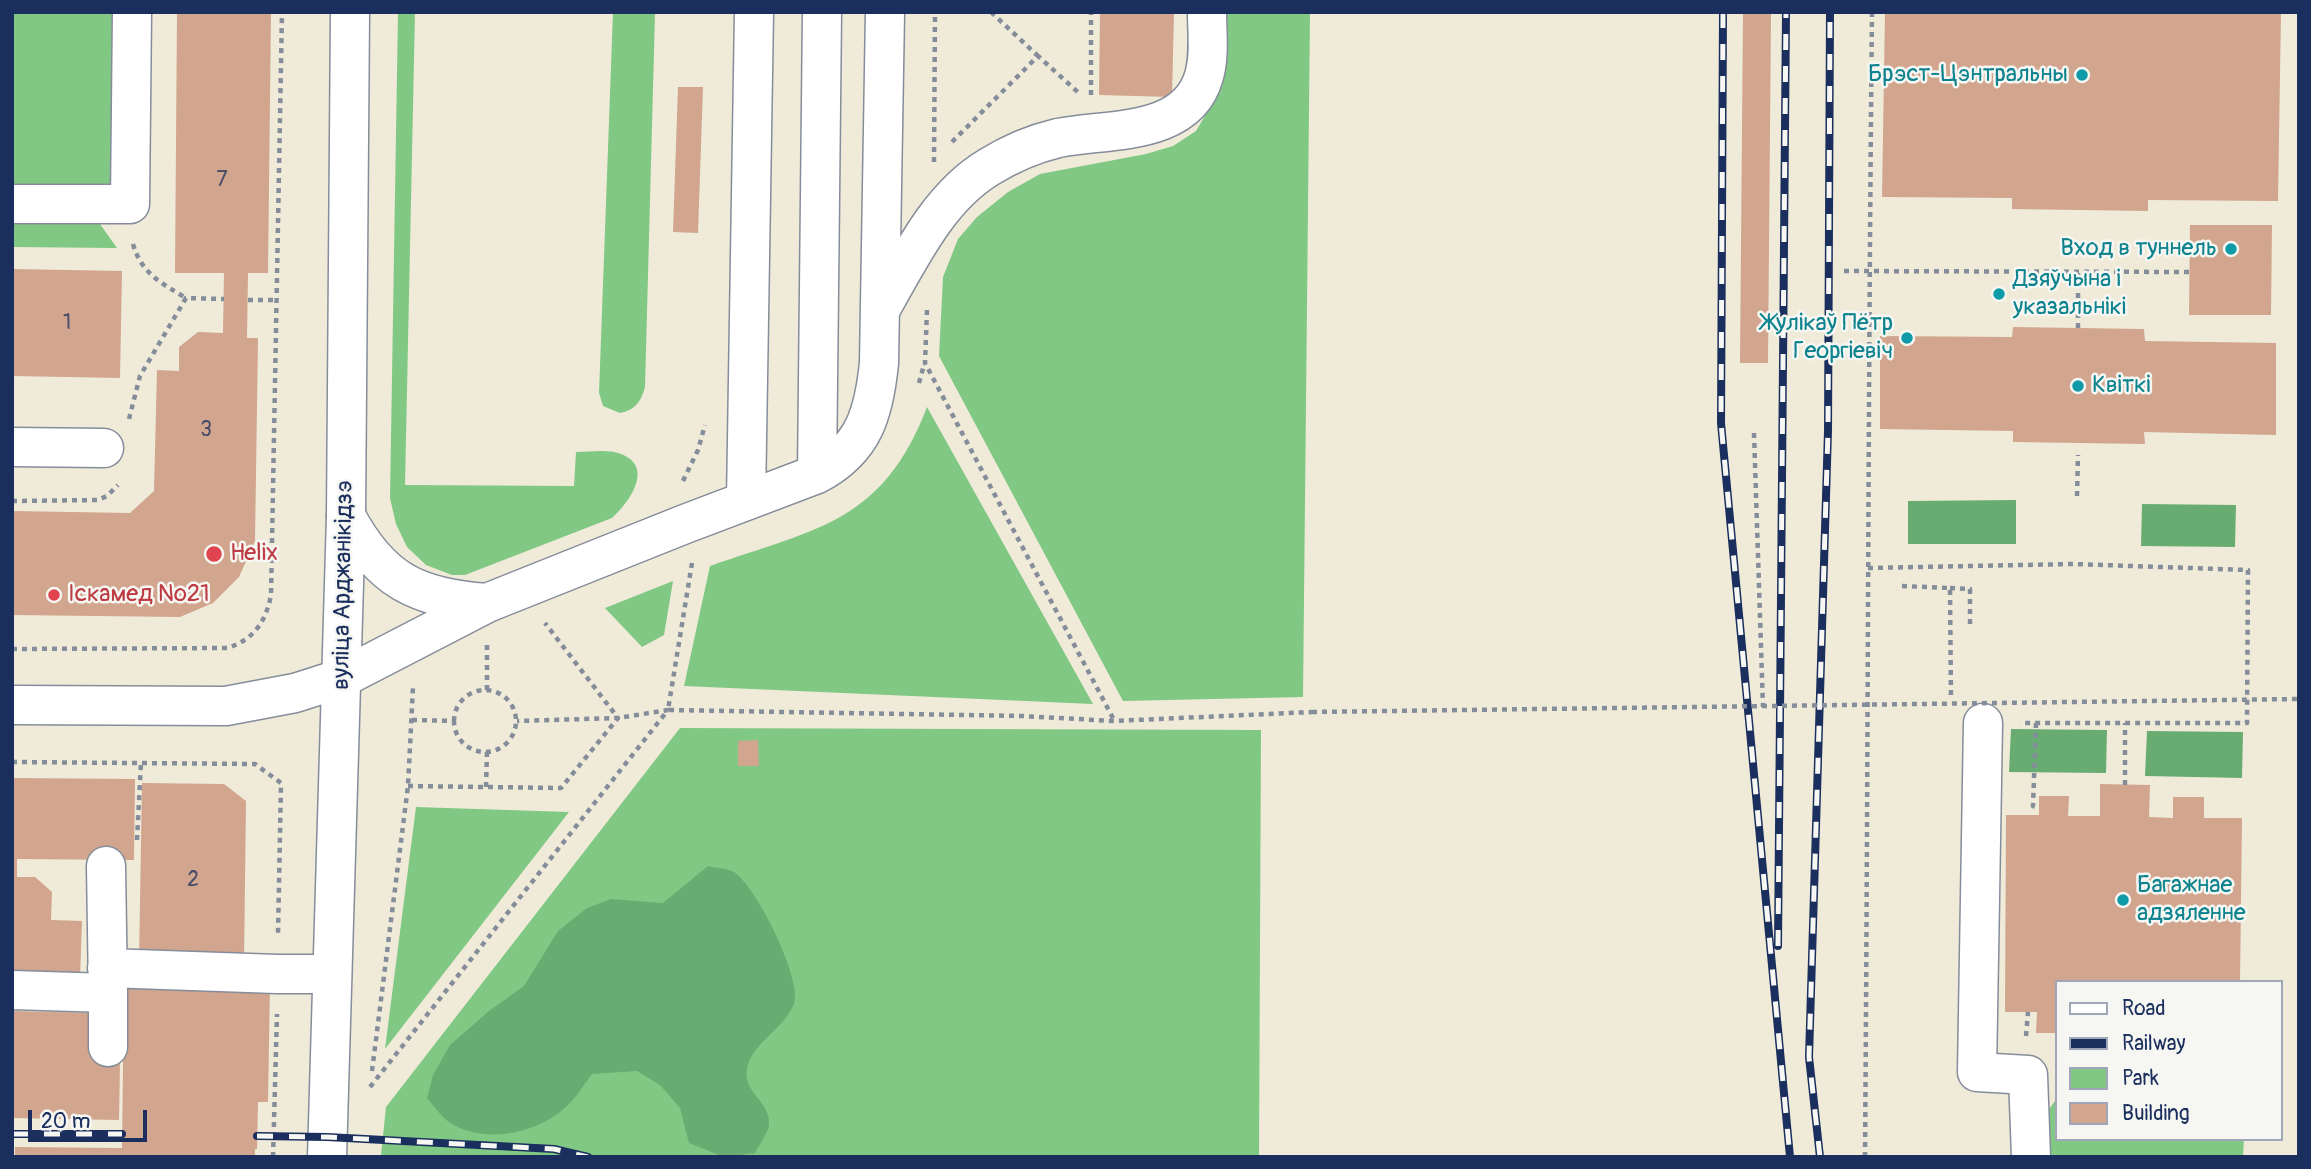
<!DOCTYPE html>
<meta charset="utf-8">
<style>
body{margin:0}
#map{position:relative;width:2311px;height:1169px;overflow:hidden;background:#efebd8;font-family:Pangolin,sans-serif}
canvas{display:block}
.frame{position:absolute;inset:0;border:14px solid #1b2f5e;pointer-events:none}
.legend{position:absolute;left:2055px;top:980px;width:228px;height:161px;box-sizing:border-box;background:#f6f6f2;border:2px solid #9ea6b7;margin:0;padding:9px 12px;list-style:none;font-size:21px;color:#1b2f5e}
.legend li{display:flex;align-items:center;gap:14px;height:35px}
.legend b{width:35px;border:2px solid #9ea6b7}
.scale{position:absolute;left:28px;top:1110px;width:119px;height:32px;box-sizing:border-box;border:4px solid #1b2f5e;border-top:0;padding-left:9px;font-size:21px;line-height:24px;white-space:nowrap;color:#1b2f5e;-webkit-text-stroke:5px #f6f6f2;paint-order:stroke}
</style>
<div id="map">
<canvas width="2311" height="1169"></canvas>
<div class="frame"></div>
<ul class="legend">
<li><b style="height:9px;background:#fff"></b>Road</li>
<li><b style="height:9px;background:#1b2f5e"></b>Railway</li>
<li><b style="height:19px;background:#81c884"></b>Park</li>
<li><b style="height:19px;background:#d1a58e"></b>Building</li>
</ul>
<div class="scale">20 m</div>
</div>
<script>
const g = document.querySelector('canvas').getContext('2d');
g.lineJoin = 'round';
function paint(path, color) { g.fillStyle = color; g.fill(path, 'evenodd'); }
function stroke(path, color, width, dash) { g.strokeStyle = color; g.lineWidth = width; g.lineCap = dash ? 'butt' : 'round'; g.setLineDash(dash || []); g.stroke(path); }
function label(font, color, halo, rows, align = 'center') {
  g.font = font + ' Pangolin,sans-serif'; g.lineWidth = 5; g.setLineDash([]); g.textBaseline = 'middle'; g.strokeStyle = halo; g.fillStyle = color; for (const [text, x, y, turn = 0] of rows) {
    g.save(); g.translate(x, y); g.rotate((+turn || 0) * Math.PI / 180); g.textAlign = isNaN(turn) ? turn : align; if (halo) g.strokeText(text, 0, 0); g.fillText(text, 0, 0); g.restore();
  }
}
paint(new Path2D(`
 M12,12H118V197L12,190Z
 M398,12H415L405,485L574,486L576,452C590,452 608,449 621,454C655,467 629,503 612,518L465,575H452L426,565L407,547L396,524L390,498Z
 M613,12L655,14L645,387C641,402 635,410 620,413L603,406L599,393Z
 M1225,12H1310L1303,697L1123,701L939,356L943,277L958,239L977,217L1008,192L1040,174L1146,154L1173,146L1196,131L1215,99Z
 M12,221L100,224L117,248L12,247Z
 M927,407L1093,704L684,686L710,566C815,529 883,523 927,407Z
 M673,581L664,635L642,647L605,608Z
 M680,728L1261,730L1259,1157L381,1155L386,1107Z
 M416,807L569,812L385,1049Z
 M2057,1098V1139H2244L2243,1157H2045L2046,1113Z`), '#81c884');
paint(new Path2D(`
 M2016,500V544H1908V501Z
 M2142,504L2236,505L2235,547L2141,546Z
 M2011,729L2107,730L2106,773L2009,772Z
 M2147,731L2243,732L2242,778L2145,776Z
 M708,866C715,868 727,868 734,872C756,886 803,980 794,1004C784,1029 753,1042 747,1068C742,1093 771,1101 769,1125C768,1133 759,1145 755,1153L724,1157L689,1143L680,1108L660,1085L637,1071L592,1074C585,1083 578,1095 569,1104C540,1134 480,1147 445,1119C439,1113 433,1105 427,1098L433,1075L450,1045L489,1011L524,986L558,931L587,908L611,899L663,903Z`), '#68ac72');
paint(new Path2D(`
 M177,12H271L268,273H248L247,338H258L255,541L239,577L213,603L180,617L12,615V511L130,513L154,491L157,370L179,371V347L198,332L223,333L224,273H175Z
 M1100,12H1174L1172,97L1099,95Z
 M1743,12H1771L1768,363H1740Z
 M1885,12H2281L2278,201L2148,200V211L2012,209V198L1882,197Z
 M678,87H703L698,233L673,232Z
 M2190,225H2272L2271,315H2189Z
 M12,269L122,271L120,378L12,376Z
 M2013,327L2144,329L2145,341L2276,343V435L2144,432L2145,444L2013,442V431L1880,429V336L2012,337Z
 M758,740L759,766H738V741Z
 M12,778L135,779L134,860L17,859V877H35L52,892L51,920L82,921L80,979L12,978Z
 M142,783L224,784L246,801L244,963L139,962Z
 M2100,784L2150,785L2149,817L2173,818V797H2204V818H2242L2240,982H2057V1033H2036L2037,1012H2005L2006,815H2039V796H2069L2068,816H2100Z
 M124,983L270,984L268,1102H258L257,1149H255V1157H15V1147L122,1148Z
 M12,1011L100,1013L99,1063H120L119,1120L12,1118Z`), '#d1a58e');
const minor = new Path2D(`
 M12,204H130L132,12
 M883,305C911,256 939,197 989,167C1010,154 1033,144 1058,138C1108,128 1187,137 1204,76C1210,56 1207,33 1207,12
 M12,447L104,448
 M817,474L822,12
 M746,501L754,12
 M346,516C380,580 416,598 487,603
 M342,678L487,603L685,524L817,474C864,449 874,413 879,363L885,12
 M1983,723L1977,1072L2028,1075L2031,1157
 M107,968L277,974H332
 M12,990L108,993L106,866
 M108,1047V993`);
const major = new Path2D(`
 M12,705L226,706L295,693L342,678
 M327,1157L346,516L350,12`);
stroke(minor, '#858d9b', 41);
stroke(major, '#858d9b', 41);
stroke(new Path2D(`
 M991,12L1038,56
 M1091,95V12
 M952,142L1038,56L1081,95
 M934,162L935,12
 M133,244C141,273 161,283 186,298
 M1844,271L2190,272
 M2078,273V328
 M248,300H278
 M927,310L925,363L1114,720
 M919,383L924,365
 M129,419L140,376L186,298L224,299
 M1754,433L1763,707
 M683,481L698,450L705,425
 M2077,496L2078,455
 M12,501L98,500L107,496L118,485
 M692,563L668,710L1022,716L1114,721L1312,712
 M1868,568L2073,564L2248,570L2247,723H2020
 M1902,586L1950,588L1951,700
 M1950,588L1970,589V628
 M12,649L227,648C254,640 266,621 271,595L282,12
 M454 721a31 31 0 1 1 62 0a31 31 0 1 1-62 0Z
 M487,690V645
 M412,720L453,721
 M2036,723L2033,806L2039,808
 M12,762L255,764L281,783L278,935
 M2125,785V723
 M408,786L561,788L618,718L545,623
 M486,787L487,752
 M137,840L141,762
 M2026,1036L2028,1012
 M372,1071L408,786L413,687
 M370,1087L668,710L618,718L517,721
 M273,1157L277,1014
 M1865,1157C1868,775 1868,394 1872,12`), '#858d9b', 4.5, [5, 5]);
stroke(minor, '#fff', 38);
stroke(major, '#fff', 38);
const rail = new Path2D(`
 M1723,12L1721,423L1790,1157
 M1778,946L1786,12
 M12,1134H122
 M257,1136L327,1137L554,1149L588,1157
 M1820,1157L1809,1057L1828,431L1830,12`);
stroke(rail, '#1b2f5e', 8);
stroke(rail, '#f6f6f2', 5, [16]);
stroke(new Path2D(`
 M1312,712L2299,699`), '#858d9b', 4.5, [5, 5]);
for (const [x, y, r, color] of [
 [2082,75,7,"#0f9aa8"],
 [2231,249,7,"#0f9aa8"],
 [1999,294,7,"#0f9aa8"],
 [1907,338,7,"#0f9aa8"],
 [2078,386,7,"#0f9aa8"],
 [214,554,9,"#e0444e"],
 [54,595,7,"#e0444e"],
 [2123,900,7,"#0f9aa8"]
]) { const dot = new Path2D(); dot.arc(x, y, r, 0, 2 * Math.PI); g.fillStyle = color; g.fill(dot); stroke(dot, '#f6f6f2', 2.5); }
label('21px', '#484c6a', null, [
 ["7",222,181],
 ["1",67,324],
 ["3",206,431],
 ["2",193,881]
]);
label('24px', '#0d838f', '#f6f6f2', [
 ["Брэст-Цэнтральны",2068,75],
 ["Вход в туннель",2217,249],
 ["Дзяўчына і",2013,280,"left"],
 ["указальнікі",2013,308,"left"],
 ["Жулікаў Пётр",1893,324],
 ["Георгіевіч",1893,352],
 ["Квіткі",2092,386,"left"],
 ["Багажнае",2137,886,"left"],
 ["адзяленне",2137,914,"left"]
], 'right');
label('24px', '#be3a42', '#f6f6f2', [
 ["Helix",230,554],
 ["Іскамед №21",68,595]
], 'left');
label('24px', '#1b2f5e', '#f6f6f2', [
 ["вуліца Арджанікідзэ",344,585,-89]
]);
</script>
